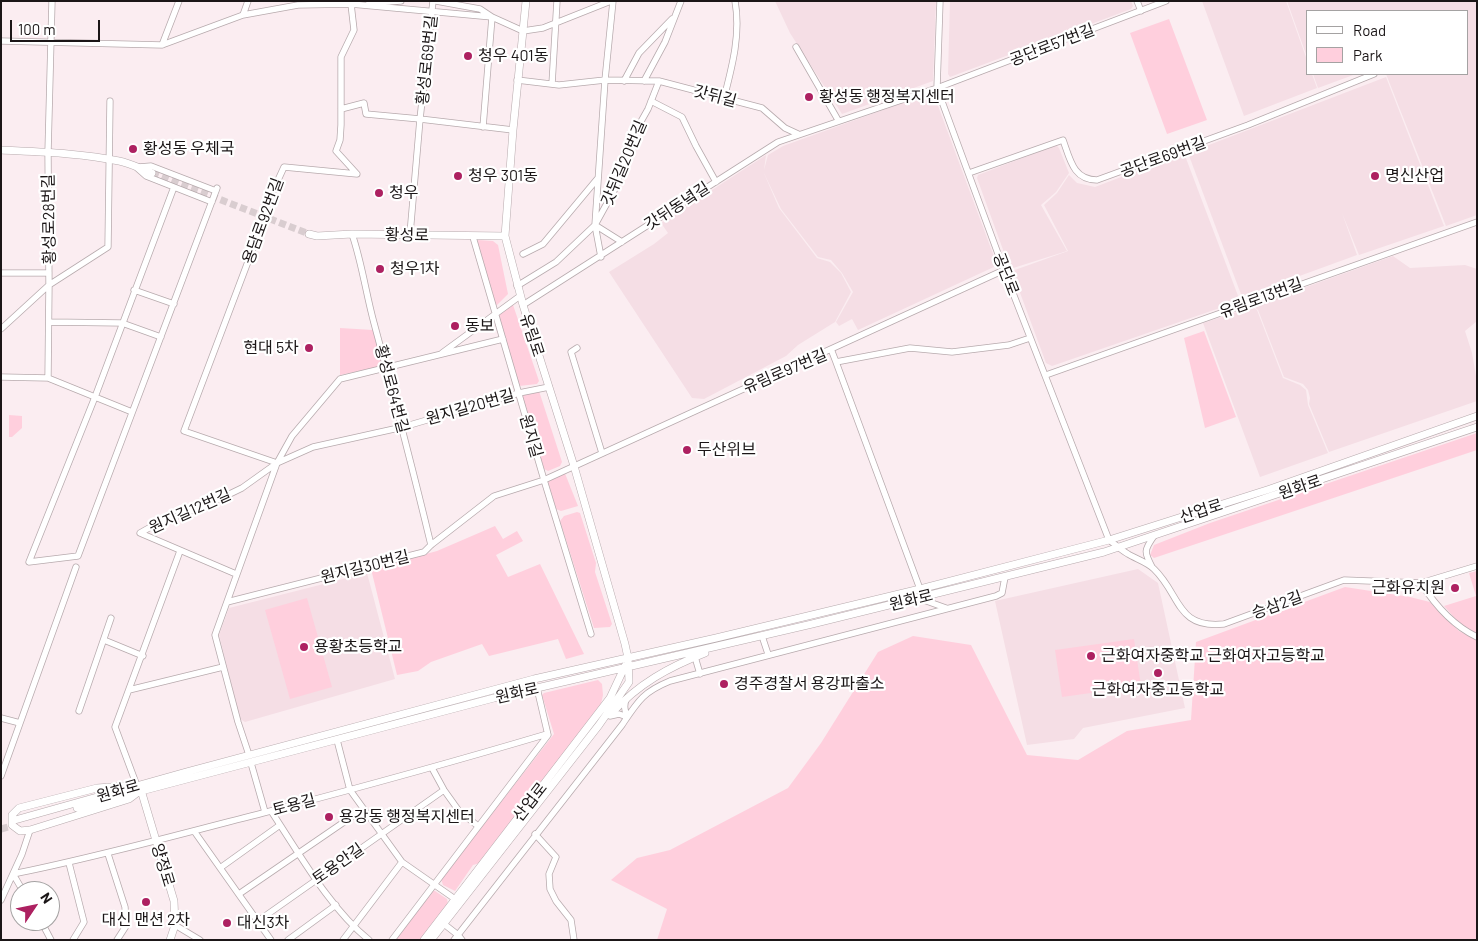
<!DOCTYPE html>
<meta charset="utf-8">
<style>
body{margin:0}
#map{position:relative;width:1478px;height:941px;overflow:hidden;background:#fbedf1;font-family:Barlow,sans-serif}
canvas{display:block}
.frame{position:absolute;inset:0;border:2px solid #1b1617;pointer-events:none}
.legend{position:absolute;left:1306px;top:10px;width:162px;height:65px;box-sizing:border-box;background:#fff;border:1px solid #a4a2a2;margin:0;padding:6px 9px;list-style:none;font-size:15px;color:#1b1617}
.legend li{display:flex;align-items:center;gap:10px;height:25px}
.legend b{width:25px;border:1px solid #a4a2a2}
.north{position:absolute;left:10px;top:881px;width:50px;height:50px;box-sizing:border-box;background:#fff;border:1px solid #a4a2a2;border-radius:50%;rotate:56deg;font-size:14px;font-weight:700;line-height:20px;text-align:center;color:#1b1617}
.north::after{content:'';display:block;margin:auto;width:18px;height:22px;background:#ad2161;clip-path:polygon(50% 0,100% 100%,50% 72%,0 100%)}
.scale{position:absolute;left:10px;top:20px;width:90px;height:22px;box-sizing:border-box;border:2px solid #1b1617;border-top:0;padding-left:6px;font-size:15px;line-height:18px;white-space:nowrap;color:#1b1617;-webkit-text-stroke:4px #fff;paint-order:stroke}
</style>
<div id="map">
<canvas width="1478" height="941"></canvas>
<div class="frame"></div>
<ul class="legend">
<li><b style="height:6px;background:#fff"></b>Road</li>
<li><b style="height:14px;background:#ffcfdd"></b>Park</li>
</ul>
<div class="north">N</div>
<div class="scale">100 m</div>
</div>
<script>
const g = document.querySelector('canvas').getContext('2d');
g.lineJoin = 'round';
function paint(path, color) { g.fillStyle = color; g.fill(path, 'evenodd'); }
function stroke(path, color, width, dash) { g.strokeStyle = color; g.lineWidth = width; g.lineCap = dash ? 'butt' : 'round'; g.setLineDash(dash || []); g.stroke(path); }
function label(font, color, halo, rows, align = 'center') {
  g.font = font + ' Barlow,"Noto Sans KR",sans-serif'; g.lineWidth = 4.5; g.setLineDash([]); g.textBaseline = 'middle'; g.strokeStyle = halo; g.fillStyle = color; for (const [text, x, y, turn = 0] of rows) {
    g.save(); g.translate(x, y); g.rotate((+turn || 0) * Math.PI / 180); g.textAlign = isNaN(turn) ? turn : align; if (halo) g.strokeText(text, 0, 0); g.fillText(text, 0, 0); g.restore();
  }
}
paint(new Path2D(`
 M775,1H936L933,81L842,114L790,33Z
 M950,1H1131L1133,6L1131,9L950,77L948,74Z
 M1202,1H1286L1307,60V74H1312L1317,88L1244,116Z
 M1287,1H1477V215L1446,226L1386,74H1467V11H1307V57Z
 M1313,74H1356L1318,88Z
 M1386,77L1444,226L1359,255L1342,213L1357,255L1242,297L1188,153Z
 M930,93L934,95L996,262V266L858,330L852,319L839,326L836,322L853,292L842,273L831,260L818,257L781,209L763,171L779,208L817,258L830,262L841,273L851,292L835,322L798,345L786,356L704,399L692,398L609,272L654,244L668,233L661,223L766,155L764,170L768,155L783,146Z
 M1056,145L1059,148L1069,173L1056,192L1041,205L1067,251L1010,269L977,178L978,175Z
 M1184,153L1240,301L1052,366L1046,363L1012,271L1068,251L1044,205L1057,193L1069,175L1077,183L1095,187Z
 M1393,256L1410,268L1465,265L1477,269V321L1465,331L1472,353L1477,382V401L1329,452L1309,404L1310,398L1308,390L1303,384L1284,377L1258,310L1253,306Z
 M1252,307L1257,310L1283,378L1300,385L1306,390L1308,405L1328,453L1260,477L1203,323Z
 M1138,569L1158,583L1185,708L1083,728L1074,739L1027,745L995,601Z
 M367,573L395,679L245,722L240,719L219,635L229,608Z`), '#f5dee5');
paint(new Path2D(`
 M1169,19L1207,120L1167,134L1130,33Z
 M478,240L493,241L498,245L508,294L497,305L494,304L477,242Z
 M511,305H513L539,381L537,384L519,386L497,314Z
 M340,328L373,330L383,366L340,375Z
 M1204,331L1236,417L1205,428L1184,338Z
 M539,391L562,462L560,466L548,471L544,469L522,398L523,395Z
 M9,415L22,416V428L12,437H9Z
 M1477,433V450L1154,558L1150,555L1154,545L1210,523Z
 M564,471L578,506L561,511L556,509L548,482L549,479Z
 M577,512L580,513L596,563L595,572L612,624L610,627L594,628L560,521L564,516Z
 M495,526L503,539L517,531L523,541L496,555L508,577L540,564L584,654L566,659L558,639L489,656L482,644L431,662L418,671L397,675L371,569L437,551Z
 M1477,571V635L1460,624L1444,606L1476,596L1469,573Z
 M1345,587L1410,597L1430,602L1459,631L1477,640V940H657L667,909L611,880L637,858L670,850L788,788L821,743L878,652L913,636L971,645L1027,755L1078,760L1127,731L1191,720L1196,642Z
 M307,598L332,687L290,699L265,610Z
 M1134,639L1141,686L1062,697L1055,650Z
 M598,680L602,684L603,695L601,704L480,863L473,865L455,891L443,885L441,879L554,734L542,695L544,693Z
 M431,891H435L447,899L448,905L421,940H395Z`), '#ffcfdd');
stroke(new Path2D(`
 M152,173L309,234
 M1,829L16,825`), '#d9cdd0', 7, [7, 3.5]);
const minor = new Path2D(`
 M436,1L480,9L492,17L523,31L543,28L611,1
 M940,1L937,88L1004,270L1109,540C1115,544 1121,550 1128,554C1136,559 1147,562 1154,569C1181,595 1176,629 1224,624L1344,580L1421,583L1477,566
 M1137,1L1141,11
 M369,3L401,1
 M243,15L248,1
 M1,41L162,45L243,15L298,5L353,4
 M162,45L179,1
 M796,47L838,120
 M517,80L559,85L605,80L659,81L762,108L785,128L798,134
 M624,81L639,53L672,19
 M644,81L665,42L681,1
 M552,84L557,1
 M724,98C732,67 741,34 735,1
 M651,101L682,117L696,146L716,182
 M341,109L364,103L366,114L420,119L513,130
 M139,167L151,166L216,191
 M137,168L146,176L212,202
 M969,173L1063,140C1070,159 1073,180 1097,180L1248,125L1374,74
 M174,187L95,397L29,562L78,556L217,188
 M595,225L622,242
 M352,234C362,263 366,294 374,323C394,397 413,470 431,545
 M410,234L420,119L433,1
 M473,237L544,480L591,634
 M523,254L543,244L598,178
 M601,257L595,225L605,80L613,1
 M1,273H49
 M517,286L556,262L595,225L616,187L630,141L648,109L659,81
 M134,290L174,304
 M523,305L778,142L937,88L1166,1
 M49,322L122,323L161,337
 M1,329L49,285L108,247L110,101
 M577,348L571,352L602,453
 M831,349L836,362L910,348L952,352L1009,345L1030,338
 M442,353L520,296
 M836,362L920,589
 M1046,375L1477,222
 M1,377L48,378L132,412
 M48,378L49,285L48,152L52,1
 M277,463L184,431L266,214L268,202L284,167L357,174L336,151L340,140L341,125V57L354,30L351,4L492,17L483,127
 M1152,567C1144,552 1144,550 1154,536
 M236,574L140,533L156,524L209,504L242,488L277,463L313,447L403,427L519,393L549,387
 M1421,583C1435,605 1454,626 1477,637
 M918,598L946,608
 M227,602L424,552L431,545L494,496L544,480L1004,270
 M762,636L768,654
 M104,640L143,656
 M695,657L700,674
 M129,690L223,667
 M627,698C623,705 625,710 627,717
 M79,711L111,618
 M610,716L619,714L627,717
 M1,718L20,723
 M337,740L350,790L402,862L455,899
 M249,755L238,722L215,635L277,463L292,436L340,379L503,339
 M251,763L265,812
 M432,768L444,790L459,811L478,826
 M1,776L76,567
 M137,786L115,727L180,551
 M271,811C299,853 330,909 369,940
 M194,831L271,940
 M535,834L556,857L549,874L550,889L556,901L571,920L574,940
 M108,854L125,907L126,926L117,940
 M69,863L84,922L73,940
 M220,868L280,825
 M23,891L13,874C98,857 180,834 263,813C358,788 453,762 547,734
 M239,894L363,809
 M1,900L22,854L30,830
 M41,921L51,940
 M258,921L444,790
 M444,924L458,935L462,940
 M175,925L200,940
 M288,940L336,905
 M343,940L402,862
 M392,940L548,735L537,688
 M454,940L622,725C638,701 643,692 670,681L996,596L1002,593L1005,577`);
const tertiary = new Path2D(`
 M1,150C40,152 81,153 119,161C130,163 141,169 152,173
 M309,234L317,236L352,234L505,236
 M612,713C638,684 669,667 705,653
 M124,786L97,788L19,808L12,815V825L20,831L30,830L129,799L137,793
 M141,790L174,901L175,925L170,940
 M77,808L494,698L812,624L1104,552L1477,427
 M15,820L186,772L534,679L716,638L920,589L1109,540L1270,489L1477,416
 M424,940L610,698L625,666
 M431,940L599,725L629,682L628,658L625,644L574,466L523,305L505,236L513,130L526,1`);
stroke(minor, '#b7aaad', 7);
stroke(tertiary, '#b7aaad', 8);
stroke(minor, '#fff', 5.5);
stroke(tertiary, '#fff', 7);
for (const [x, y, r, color] of [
 [468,56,5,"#ad2161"],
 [809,97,5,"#ad2161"],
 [133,149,5,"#ad2161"],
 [458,176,5,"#ad2161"],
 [1375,176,5,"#ad2161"],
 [379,193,5,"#ad2161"],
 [380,269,5,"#ad2161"],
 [455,326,5,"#ad2161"],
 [309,348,5,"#ad2161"],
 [687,450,5,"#ad2161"],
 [1455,588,5,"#ad2161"],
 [304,647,5,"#ad2161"],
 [1091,656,5,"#ad2161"],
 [1158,673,5,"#ad2161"],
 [724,684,5,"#ad2161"],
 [329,817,5,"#ad2161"],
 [146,902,5,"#ad2161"],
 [227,923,5,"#ad2161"]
]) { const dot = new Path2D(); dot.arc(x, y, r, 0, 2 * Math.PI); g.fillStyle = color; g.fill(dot); stroke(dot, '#fff', 2); }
label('16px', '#1b1617', '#fff', [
 ["공단로57번길",1052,45,-21],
 ["황성로69번길",427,60,-84],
 ["갓뒤길",715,96,15],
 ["공단로69번길",1163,157,-20],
 ["갓뒤길20번길",624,163,-67],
 ["갓뒤동녘길",677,206,-33],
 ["황성로28번길",49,219,-91],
 ["용담로92번길",263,221,-70],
 ["황성로",407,235,1],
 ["공단로",1006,274,69],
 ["유림로13번길",1261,298,-20],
 ["유림로",532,335,72],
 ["유림로97번길",785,371,-23],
 ["황성로64번길",392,389,75],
 ["원지길20번길",470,407,-16],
 ["원지길",531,436,74],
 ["원화로",1300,487,-19],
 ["원지길12번길",190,511,-24],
 ["산업로",1201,511,-18],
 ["원지길30번길",365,567,-14],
 ["원화로",911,600,-14],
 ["승삼2길",1277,605,-20],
 ["원화로",517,693,-13],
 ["원화로",118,791,-16],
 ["산업로",530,802,-52],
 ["토용길",294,805,-15],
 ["토용안길",338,864,-35],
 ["양정로",163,865,73]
]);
label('16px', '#1b1617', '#fff', [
 ["청우 401동",478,56],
 ["황성동 행정복지센터",819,97],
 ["황성동 우체국",143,149],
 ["청우 301동",468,176],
 ["명신산업",1385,176],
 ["청우",389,193],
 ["청우1차",390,269],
 ["동보",465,326],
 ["현대 5차",299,348,"right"],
 ["두산위브",697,450],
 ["근화유치원",1445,588,"right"],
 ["용황초등학교",314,647],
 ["근화여자중학교 근화여자고등학교",1101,656],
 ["경주경찰서 용강파출소",734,684],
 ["근화여자중고등학교",1158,690,"center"],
 ["용강동 행정복지센터",339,817],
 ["대신 맨션 2차",146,920,"center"],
 ["대신3차",237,923]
], 'left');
</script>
